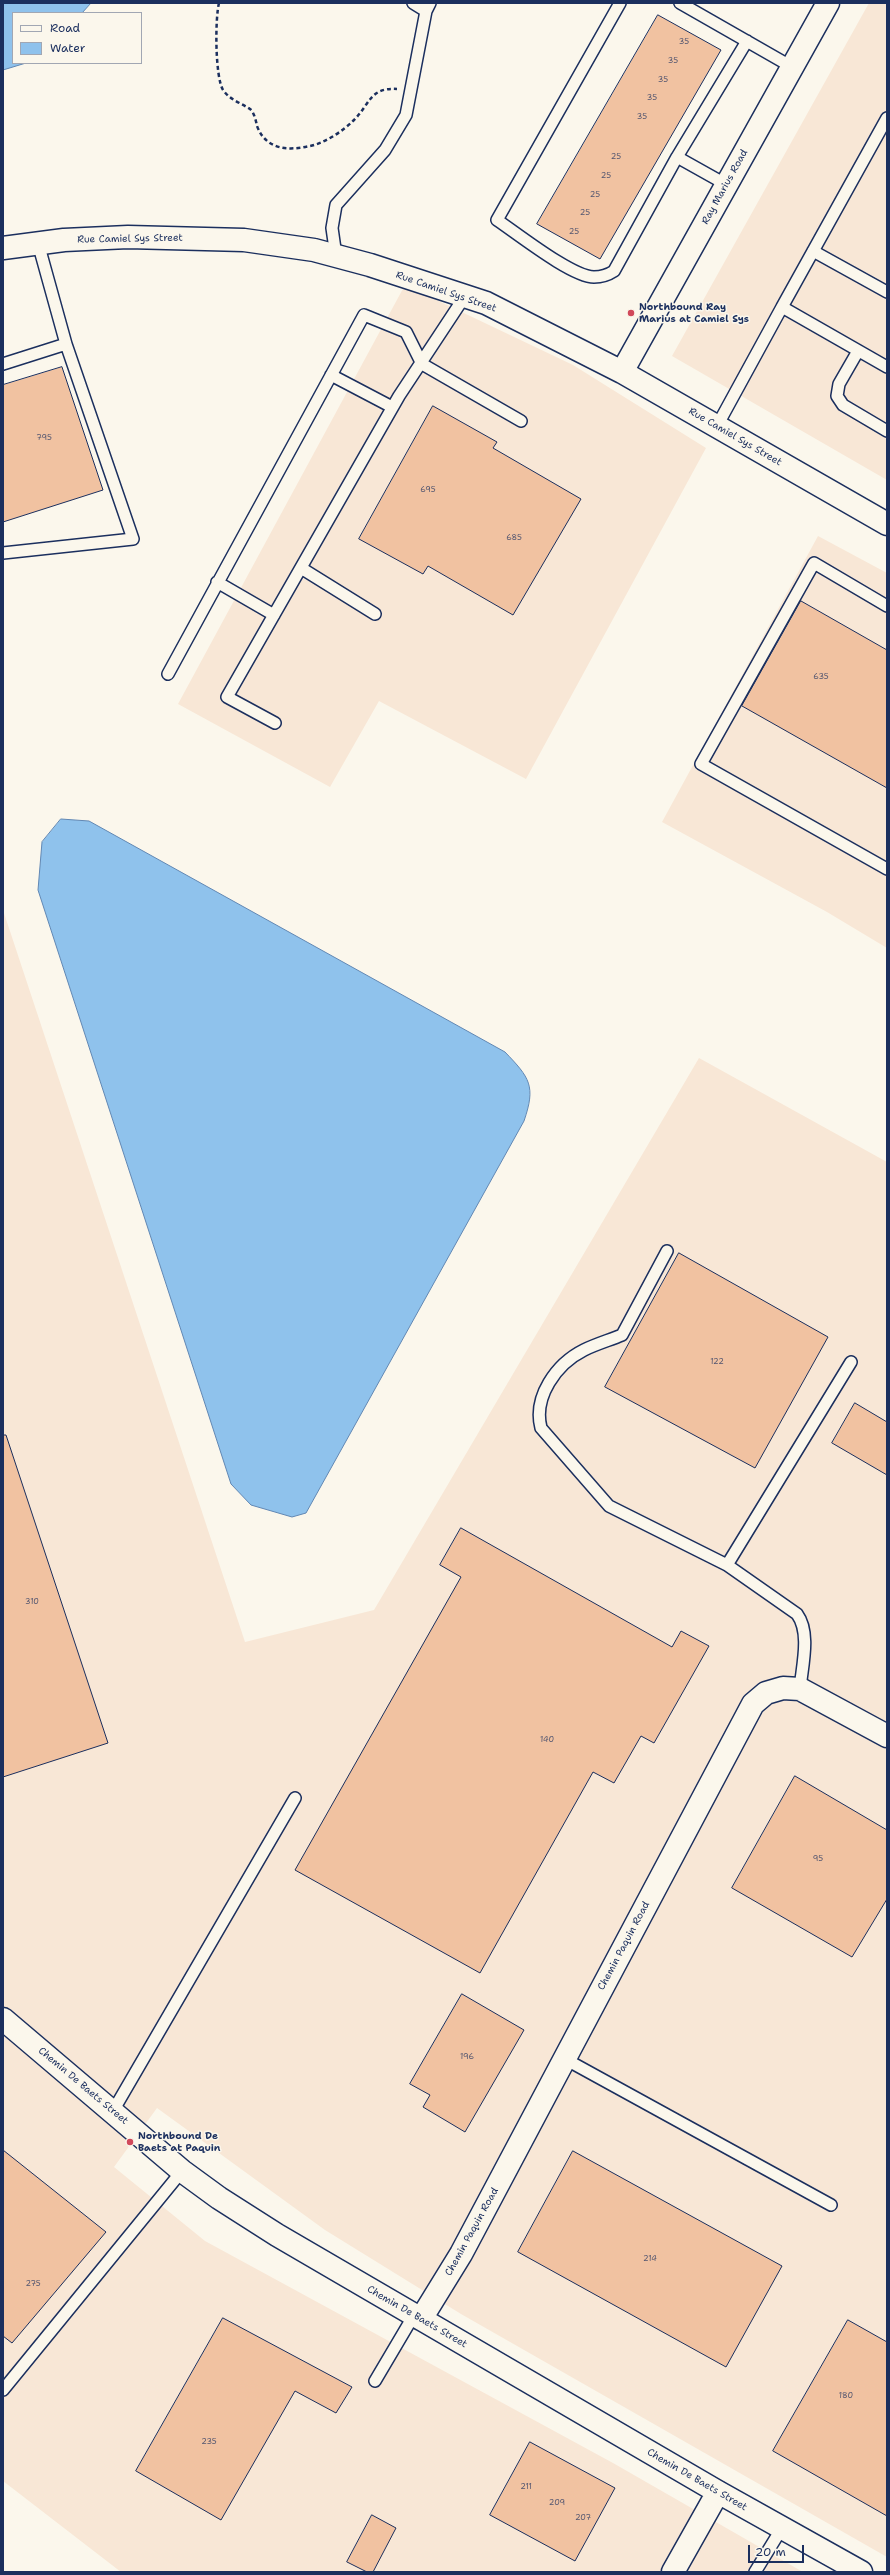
<!DOCTYPE html>
<style>
body{margin:0}
#map{position:relative;width:890px;height:2575px;overflow:hidden;background:#fbf7ec;font-family:"Shantell Sans",sans-serif}
canvas{display:block}
.frame{position:absolute;inset:0;border:4px solid #1b2f5e;pointer-events:none}
.legend{position:absolute;left:12px;top:12px;width:130px;height:52px;box-sizing:border-box;background:#fbf7ec;border:1px solid #a1a7b3;margin:0;padding:5px 7px;list-style:none;font-size:12px;color:#1b2f5e}
.legend li{display:flex;align-items:center;gap:8px;height:20px}
.legend b{width:20px;border:1px solid #a1a7b3}
.scale{position:absolute;left:748px;top:2545px;width:56px;height:18px;box-sizing:border-box;border:2px solid #1b2f5e;border-top:0;padding-left:5px;font-size:12px;line-height:14px;white-space:nowrap;color:#1b2f5e;-webkit-text-stroke:3px #fbf7ec;paint-order:stroke}
</style>
<div id="map">
<canvas width="890" height="2575"></canvas>
<div class="frame"></div>
<ul class="legend">
<li><b style="height:5px;background:#fbf7ec"></b>Road</li>
<li><b style="height:11px;background:#8fc2ec"></b>Water</li>
</ul>
<div class="scale">20 m</div>
</div>
<script>
const g = document.querySelector('canvas').getContext('2d');
g.lineJoin = 'round';
function paint(path, color) { g.fillStyle = color; g.fill(path, 'evenodd'); }
function stroke(path, color, width, dash) { g.strokeStyle = color; g.lineWidth = width; g.lineCap = dash ? 'butt' : 'round'; g.setLineDash(dash || []); g.stroke(path); }
function label(font, color, halo, rows, align = 'center') {
  g.font = font + ' "Shantell Sans",sans-serif'; g.lineWidth = 3; g.setLineDash([]); g.textBaseline = 'middle'; g.strokeStyle = halo; g.fillStyle = color; for (const [text, x, y, turn = 0] of rows) {
    g.save(); g.translate(x, y); g.rotate((+turn || 0) * Math.PI / 180); g.textAlign = isNaN(turn) ? turn : align; if (halo) g.strokeText(text, 0, 0); g.fillText(text, 0, 0); g.restore();
  }
}
paint(new Path2D(`
 M869,3H887V480L672,356Z
 M405,285L573,365L706,448L526,779L379,701L330,787L178,704Z
 M818,536L887,573V948L827,912L662,822Z
 M3,910L245,1642L374,1610L699,1058L887,1162V2557L461,2314L325,2230L157,2108L114,2167L205,2241L613,2463L803,2572H121L3,2481Z`), '#f8e7d6');
const water = new Path2D(`
 M3,3H91L82,13H13V63H26L3,70Z
 M61,819L89,821L505,1052C530,1078 536,1086 524,1121L306,1513L292,1517L251,1505L231,1484L38,890L42,842Z`);
paint(water, '#8fc2ec');
stroke(water, '#6187b3', 1);
const building = new Path2D(`
 M658,15L721,50L600,259L537,224Z
 M62,367L103,490L3,522V385Z
 M433,406L497,442L493,448L581,499L513,615L428,566L423,574L359,539Z
 M801,601L887,650V788L742,706Z
 M679,1253L828,1337L755,1468L605,1387Z
 M855,1403L887,1422V1475L832,1443Z
 M3,1435H6L108,1743L3,1777Z
 M461,1528L672,1647L681,1631L709,1646L654,1743L641,1736L614,1783L593,1772L480,1973L295,1870L461,1577L440,1565Z
 M795,1776L887,1830V1899L852,1957L732,1888Z
 M462,1994L524,2030L465,2132L423,2107L430,2095L410,2084Z
 M3,2150L106,2232L12,2343L3,2336Z
 M573,2151L782,2266L726,2367L518,2252Z
 M223,2318L352,2387L336,2413L295,2391L221,2520L136,2471Z
 M848,2320L887,2342V2516L773,2451Z
 M530,2442L615,2488L575,2561L490,2515Z
 M372,2515L396,2528L373,2572H367L347,2562Z`);
paint(building, '#f1c2a1');
stroke(building, '#1b2f5e', 1);
const lane = new Path2D(`
 M413,3L426,11
 M620,3L497,220C518,234 572,277 594,277C601,277 608,275 614,271L677,157L727,185
 M680,3L792,67
 M677,157L747,41
 M813,251L887,292
 M336,256L332,228L336,205L385,150L406,115L426,11L430,3
 M782,307L887,118
 M858,351L839,384L837,396L843,405L887,431
 M3,364L66,344L38,243
 M331,375L392,407
 M717,426L782,307L887,367
 M3,553L133,539L66,344
 M301,568L375,614
 M217,582L274,615
 M887,606L814,563L701,764L887,869
 M168,674L364,315L406,332L422,364L521,421
 M275,723L227,697L399,396L465,296
 M667,1251L622,1335C610,1340 596,1344 584,1350C556,1364 533,1397 541,1428L609,1506L727,1565L797,1614C811,1633 802,1666 800,1689
 M727,1565L851,1362
 M565,2059L831,2205
 M113,2111L295,1798
 M375,2381L414,2315
 M3,2390L182,2171
 M755,2572L782,2528`);
const street = new Path2D(`
 M3,248L64,240L128,237L244,240L314,250L370,265L486,303L622,372L887,524
 M622,372L828,3
 M3,2019L182,2171L219,2198L277,2235L718,2492L861,2572
 M421,2319L461,2254L753,1704L766,1693L783,1688L800,1689L887,1736
 M673,2572L718,2492`);
stroke(lane, '#1b2f5e', 14);
stroke(street, '#1b2f5e', 25);
stroke(new Path2D(`
 M219,3C215,19 215,76 223,90C230,100 241,103 250,109C254,112 256,121 257,126C266,150 288,151 310,146C325,143 343,131 354,120C370,104 370,87 397,89`), '#1b2f5e', 2.5, [4, 3]);
stroke(lane, '#fbf7ec', 11);
stroke(street, '#fbf7ec', 22);
for (const [x, y, r, color] of [
 [631,313,4,"#d1495b"],
 [130,2142,4,"#d1495b"]
]) { const dot = new Path2D(); dot.arc(x, y, r, 0, 2 * Math.PI); g.fillStyle = color; g.fill(dot); stroke(dot, '#fbf7ec', 1.5); }
label('8px', '#50546f', null, [
 ["35",684,42],
 ["35",673,61],
 ["35",663,80],
 ["35",652,98],
 ["35",642,117],
 ["25",616,157],
 ["25",606,176],
 ["25",595,195],
 ["25",585,213],
 ["25",574,232],
 ["795",44,438],
 ["695",428,490],
 ["685",514,538],
 ["635",821,677],
 ["122",717,1362],
 ["310",32,1602],
 ["140",547,1740],
 ["95",818,1859],
 ["196",467,2057],
 ["214",650,2259],
 ["275",33,2284],
 ["180",846,2396],
 ["235",209,2442],
 ["211",526,2487],
 ["209",557,2503],
 ["207",583,2518]
]);
label('10px', '#1b2f5e', '#fbf7ec', [
 ["Ray Marius Road",725,187,-61],
 ["Rue Camiel Sys Street",130,239,-1],
 ["Rue Camiel Sys Street",446,292,19],
 ["Rue Camiel Sys Street",735,437,30],
 ["Chemin Paquin Road",624,1946,-62],
 ["Chemin De Baets Street",83,2086,40],
 ["Chemin Paquin Road",472,2232,-61],
 ["Chemin De Baets Street",417,2317,30],
 ["Chemin De Baets Street",697,2480,30]
]);
label('bold 10px', '#1b2f5e', '#fbf7ec', [
 ["Northbound Ray",639,307],
 ["Marius at Camiel Sys",639,319],
 ["Northbound De",138,2136],
 ["Baets at Paquin",138,2148]
], 'left');
</script>
